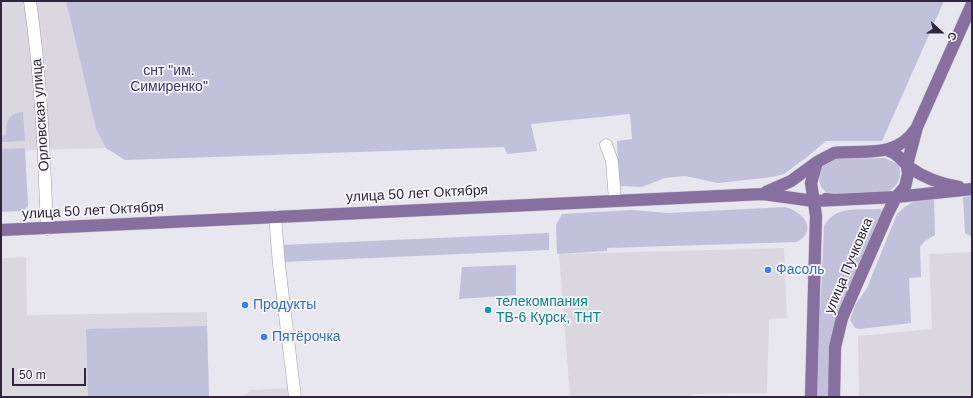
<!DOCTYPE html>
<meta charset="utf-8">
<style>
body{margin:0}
#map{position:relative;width:973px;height:398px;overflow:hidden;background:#e8e6ee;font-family:Helvetica,sans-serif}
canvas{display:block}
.frame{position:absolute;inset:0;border:2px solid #32263e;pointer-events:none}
.north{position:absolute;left:921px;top:12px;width:40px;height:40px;-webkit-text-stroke:3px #f7f6fa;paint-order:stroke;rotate:111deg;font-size:11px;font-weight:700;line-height:16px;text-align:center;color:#32263e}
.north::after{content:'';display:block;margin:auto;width:14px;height:18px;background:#32263e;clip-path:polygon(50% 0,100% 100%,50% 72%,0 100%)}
.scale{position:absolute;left:12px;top:368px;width:74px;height:18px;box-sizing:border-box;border:2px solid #32263e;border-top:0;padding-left:5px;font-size:12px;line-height:14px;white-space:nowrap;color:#32263e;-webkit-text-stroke:3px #f7f6fa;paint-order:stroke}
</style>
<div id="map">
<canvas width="973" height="398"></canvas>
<div class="frame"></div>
<div class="north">С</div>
<div class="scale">50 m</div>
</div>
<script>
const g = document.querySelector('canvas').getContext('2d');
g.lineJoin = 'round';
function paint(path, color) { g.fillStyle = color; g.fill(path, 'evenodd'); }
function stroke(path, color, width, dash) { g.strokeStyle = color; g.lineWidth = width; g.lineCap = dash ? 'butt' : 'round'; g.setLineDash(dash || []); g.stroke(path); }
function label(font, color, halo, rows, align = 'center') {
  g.font = font + ' Helvetica,sans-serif'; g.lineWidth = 3.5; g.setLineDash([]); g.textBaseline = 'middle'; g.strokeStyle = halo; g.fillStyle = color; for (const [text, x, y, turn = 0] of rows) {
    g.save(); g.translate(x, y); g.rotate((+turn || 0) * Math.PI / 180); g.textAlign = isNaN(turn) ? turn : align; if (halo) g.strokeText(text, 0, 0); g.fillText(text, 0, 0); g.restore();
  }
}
paint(new Path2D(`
 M1,1H66L96,129L106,148L1,151Z
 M784,248L787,318L769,319L767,393L692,394V397H570L559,254Z
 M972,252V397H859L858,336L932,329L929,254Z
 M26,257L27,315L207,312L209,397H1V258Z
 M290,388L291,397H243L251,390Z`), '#dbd7e1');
paint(new Path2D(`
 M66,1H944L882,141H826L807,157L784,174L772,177L718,183L685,176L665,178L642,187L619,186L617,141L632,139L630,114L531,124L537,151L507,154L504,147L125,160L106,148L96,129Z
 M23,112L25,141L1,142V136L6,135C6,122 8,113 23,112Z
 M25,148L28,206L23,211L1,212V149Z
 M885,158L899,165C902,177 899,186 887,192C874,192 838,197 828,193C821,190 818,182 820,174C821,166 826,162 833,159Z
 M972,196V237L965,233L963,197Z
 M919,199H934L935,235L925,241L920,247L921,277L909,278L911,323L860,329L855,328L850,320L855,305L867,288L897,214L906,206Z
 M785,207C802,211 819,230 797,242L607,248V251L557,254L556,225L562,214L631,210L669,213Z
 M879,209L883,210L841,307L829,397H816L824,226C835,205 858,210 879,209Z
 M549,233V250L282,262V245Z
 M516,265V295L459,299L462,267Z
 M207,326L209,397H88L86,329Z`), '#c2c1dc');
const minor = new Path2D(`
 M30,1C41,77 44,152 47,229
 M606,145L612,161L615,200
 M275,216L279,265L295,397`);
const major = new Path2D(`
 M887,150C900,155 900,159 909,167C924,178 941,184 959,187
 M766,192L791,181L817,162L834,153C864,150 896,158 915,130
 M826,199L834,200L896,197L972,189
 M1,230L763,194L814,201L834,200
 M811,397L816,216L811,183L817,162
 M834,397L835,347L842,318L888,213L896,197L905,187L908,174L907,165L917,127L972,4`);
stroke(minor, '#a39dab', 13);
stroke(major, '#c6c2c9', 13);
stroke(minor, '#fff', 12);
stroke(major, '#876f9f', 12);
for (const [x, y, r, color] of [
 [768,270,4,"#3f7fe0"],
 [245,305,4,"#3f7fe0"],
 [488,310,4,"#0f9aa8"],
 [264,337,4,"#3f7fe0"]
]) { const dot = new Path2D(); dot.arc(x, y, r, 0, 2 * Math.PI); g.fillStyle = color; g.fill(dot); stroke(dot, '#f7f6fa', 1.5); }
label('14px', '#3d3472', '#f7f6fa', [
 ["снт \"им.",169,71],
 ["Симиренко\"",169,87]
]);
label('14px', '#32263e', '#f7f6fa', [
 ["Орловская улица",41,115,-94],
 ["улица 50 лет Октября",417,194,-3],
 ["улица 50 лет Октября",93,211,-3],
 ["улица Пучковка",849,266,-67]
]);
label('14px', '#366cbe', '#f7f6fa', [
 ["Фасоль",776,270],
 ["Продукты",253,305],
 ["Пятёрочка",272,337]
], 'left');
label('14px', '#0d838f', '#f7f6fa', [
 ["телекомпания",496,302],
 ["ТВ-6 Курск, ТНТ",496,318]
], 'left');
</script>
